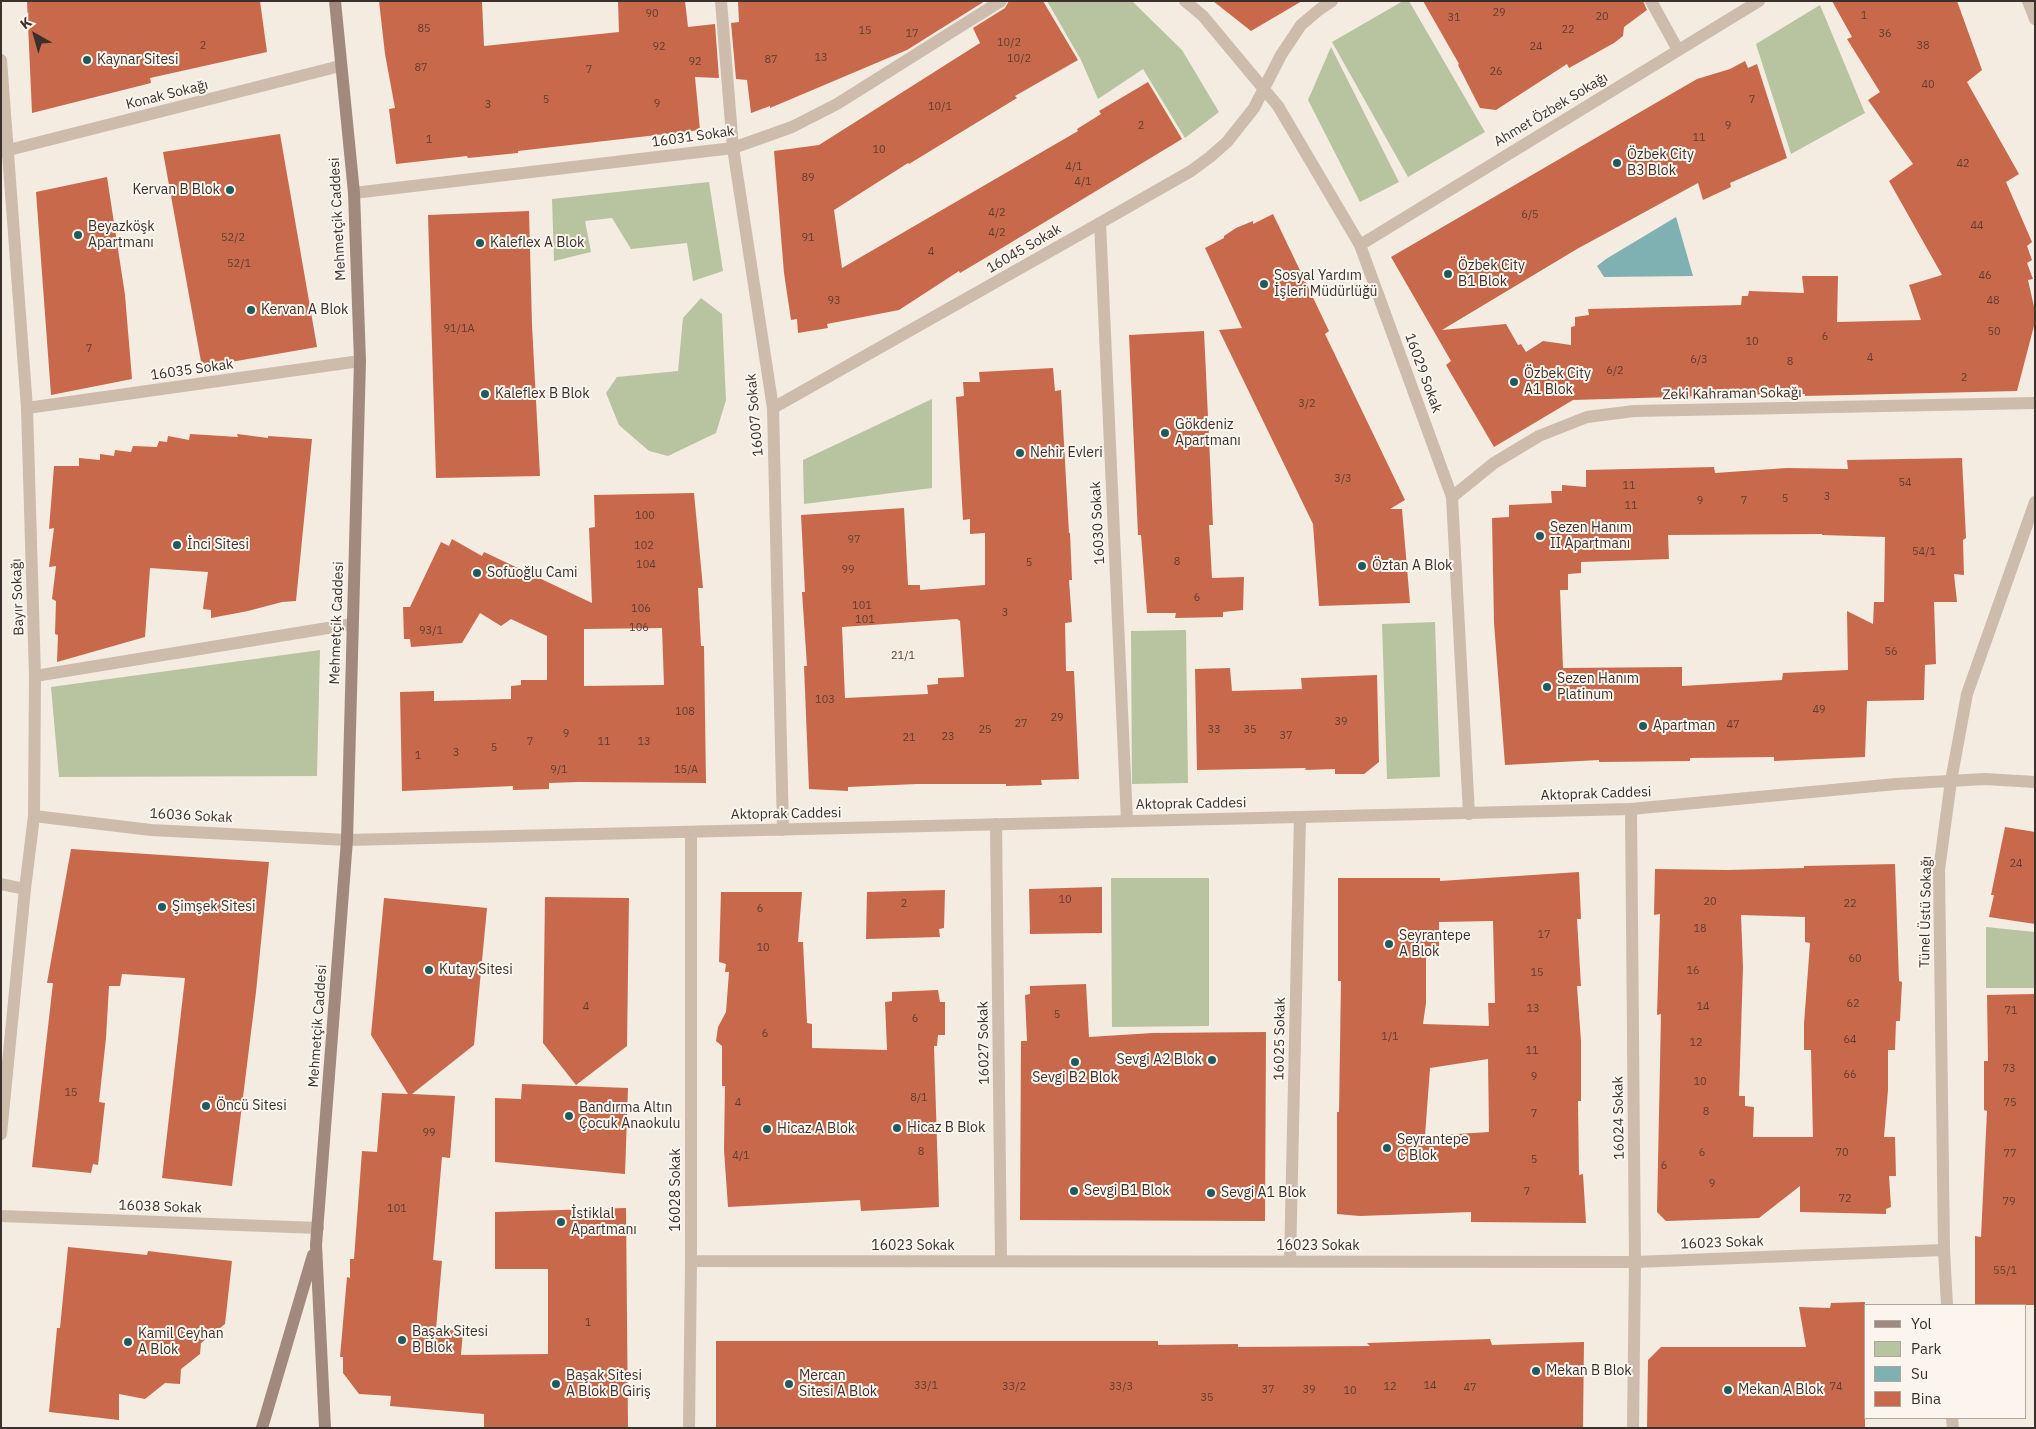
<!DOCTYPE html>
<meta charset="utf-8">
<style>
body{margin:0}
#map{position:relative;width:2036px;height:1429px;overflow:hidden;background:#f4ebe1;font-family:"IBM Plex Sans",sans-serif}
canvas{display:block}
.frame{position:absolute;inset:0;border:2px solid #3b302b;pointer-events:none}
.legend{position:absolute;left:1864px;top:1304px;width:162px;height:115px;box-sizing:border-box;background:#fbf5ee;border:1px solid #aea6a0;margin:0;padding:6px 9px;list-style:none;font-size:15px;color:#3b302b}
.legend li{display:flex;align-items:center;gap:10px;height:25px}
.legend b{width:25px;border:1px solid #aea6a0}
.north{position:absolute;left:10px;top:10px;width:50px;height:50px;-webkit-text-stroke:4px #fbf5ee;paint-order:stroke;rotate:322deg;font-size:14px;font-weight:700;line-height:20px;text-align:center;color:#3b302b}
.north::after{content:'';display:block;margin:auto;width:18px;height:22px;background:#3b302b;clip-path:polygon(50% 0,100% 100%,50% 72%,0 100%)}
</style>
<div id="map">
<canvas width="2036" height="1429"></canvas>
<div class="frame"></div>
<ul class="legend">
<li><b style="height:6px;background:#a18a7d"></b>Yol</li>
<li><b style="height:14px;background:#b8c4a0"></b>Park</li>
<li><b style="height:14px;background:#7fb0b2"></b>Su</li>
<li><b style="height:14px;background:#c8694b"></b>Bina</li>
</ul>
<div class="north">K</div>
</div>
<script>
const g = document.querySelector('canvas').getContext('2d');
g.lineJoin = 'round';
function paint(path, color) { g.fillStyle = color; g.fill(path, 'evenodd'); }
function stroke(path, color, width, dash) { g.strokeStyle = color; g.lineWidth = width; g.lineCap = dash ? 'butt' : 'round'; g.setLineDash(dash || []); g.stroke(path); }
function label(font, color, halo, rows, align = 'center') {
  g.font = font + ' "IBM Plex Sans",sans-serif'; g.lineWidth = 4; g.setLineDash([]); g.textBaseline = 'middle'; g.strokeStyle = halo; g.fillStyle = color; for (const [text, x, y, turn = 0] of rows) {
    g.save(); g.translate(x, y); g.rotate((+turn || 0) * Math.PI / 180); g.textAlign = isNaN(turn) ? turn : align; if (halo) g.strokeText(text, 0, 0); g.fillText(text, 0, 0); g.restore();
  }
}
paint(new Path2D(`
 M1047,1H1132L1182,50L1219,112L1185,138L1143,69L1098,99L1081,60Z
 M1403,1H1409L1485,132L1408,177L1332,42Z
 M1820,5L1865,113L1791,154L1756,44Z
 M1331,47L1399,182L1360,202L1308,100Z
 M709,182L723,271L693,281L687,243L631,249L612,218L585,221L591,252L554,261L552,199Z
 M701,298L722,314L726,400L716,433L668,456L649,451L619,425L606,393L617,377L678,371L683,318Z
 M932,399V488L804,504L803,460Z
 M1435,622L1440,777L1387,779L1382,624Z
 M1186,630L1188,783L1132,784L1131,631Z
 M320,650L317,776L59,777L51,687Z
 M1111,878H1209V1026L1112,1027Z
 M1986,927L2035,932V988H1986Z`), '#b8c4a0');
paint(new Path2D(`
 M1676,217L1693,276L1604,277L1597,266L1606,259Z`), '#7fb0b2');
paint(new Path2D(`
 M27,1H260L267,52L150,78L151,83L32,113Z
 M379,1H482L484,46L619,32L618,1H685L688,27L715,24L719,78L695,77L700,130L518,151V153L468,158L467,156L396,164L389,109L395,108L385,54Z
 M738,1H985L907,50L770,108V106L751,113L747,80L736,79L731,23L739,22Z
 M1009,1H1043L1078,60L1015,96L1017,98L909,164L908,163L834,210L842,268L1078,131L1077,129L1101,114L1099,111L1148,82L1182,139L997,251L960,273L959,271L899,310L827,324L828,328L798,333L797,319L791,320L784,273L774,151L819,145L980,43L973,28L1005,8Z
 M1213,1H1302L1251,31Z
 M1423,1H1643L1647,10L1624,27L1623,36L1614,43L1569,68L1567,64L1496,110L1480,108L1458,65L1459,64Z
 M1832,1H1957L1982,70L1967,82L2019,174L2006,182L2032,242L2027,246L2032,260L2027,263L2033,279L2028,280L2035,311V322L2017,391L1805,396V394L1740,395L1573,400L1494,447L1446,365L1451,361L1391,257L1697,79L1730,69L1745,61L1748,68L1757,64L1787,158L1730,183L1731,187L1703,200L1698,183L1577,249L1442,330L1506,324L1518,345L1521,344L1526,352L1543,341L1571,345V327L1575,326V317L1589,315L1588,309L1741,305L1742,296H1748L1749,291L1804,293L1802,276H1838L1837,322L1921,320L1909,285L1942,275L1889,181L1913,164L1868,100L1880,92L1847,39L1852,37Z
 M280,134L317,347L202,367L163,152Z
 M107,177L125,295L132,379L51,395L36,192Z
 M529,211L532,325L540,476L436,478L428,215Z
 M1273,214L1329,331L1325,334L1405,500L1390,509H1402L1410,603L1319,606L1313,524L1219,330L1242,328L1205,248L1224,238V236L1236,228L1253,221V224Z
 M1204,331L1213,525H1209L1212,578L1244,577L1243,610L1223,612V617L1175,618L1176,613H1147L1141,535H1138L1129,335Z
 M1053,368L1055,391L1061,390L1069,533H1070L1072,580H1069L1072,622L1065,623L1066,671H1074L1079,779L1041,780L1042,785L1006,786V784H917L848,787V791L809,789L804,666H807L802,592H805L801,515L904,508L908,585H920V590L985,585V533L970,534V519L963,520L956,397L964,396L963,382H980L979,372ZM957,619L960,621L964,677L938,678V684L927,685L928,694L845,698L842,627Z
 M190,434L238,437L237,434L268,438V436L312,439L296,601L282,602L248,611L211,618V610L203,609L208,572L150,568L145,637L57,662L58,635L55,634L56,601L52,599L56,566L49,567L54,528L49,529L54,466H79V458L100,460V454L114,456L115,450L131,452L133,446L157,447L159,441L167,442L168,436L189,440Z
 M1962,458L1966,538L1963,540L1964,575L1954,574L1957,602H1934L1936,664L1925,665L1924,700L1867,701L1865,757L1774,761V757L1690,758V761L1599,762V760L1505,765L1494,623L1492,518L1509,517V505L1552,503L1551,491H1562V485L1586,487V470L1714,467L1715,473L1787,468L1848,469L1847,460ZM1822,534V535L1885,537L1884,602H1874L1873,624L1847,611L1848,670L1783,673L1782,680L1682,686V667L1563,668L1560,590H1568V574L1581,573V562L1669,559L1668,535Z
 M694,493L703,588H698L701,646H704L706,783L578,782L549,783V789L513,790V786L402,791L400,692L434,691V701L511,699V686L521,685V680H547V636L511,619L501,626L480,613L462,643L411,647L410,639H404L403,607H410L441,542L449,546L452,539L482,556L484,552L592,603L589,528L595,527L594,495ZM662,628L664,685L584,686V629Z
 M1230,668L1232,691L1302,689L1301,678L1377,675L1379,762L1364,774H1335V769L1305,770L1306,768L1197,770L1195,669Z
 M2005,827L2035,832V924L1989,917L1994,895H1991Z
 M71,849L269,862L256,992L232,1186L162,1178L185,978L122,974L120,986H109L106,1038L99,1102L105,1103L98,1165L93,1164L91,1173L32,1167L53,983H47Z
 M1895,864L1899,981L1902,982L1900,1021H1896L1895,1050H1888V1090L1884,1137H1895L1896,1176H1889L1891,1207L1886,1209V1214L1800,1212V1186L1759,1218L1666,1221L1657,1212L1661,1014L1657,1015L1660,914L1654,915L1655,869L1728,870L1804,868V866ZM1741,915L1805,917V942L1810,943L1804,1024V1050H1811L1813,1137H1753L1754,1107L1745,1106V1096H1739L1743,967Z
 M1579,872L1581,919H1577L1581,986H1577L1581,1041V1101H1578L1579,1175L1583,1174L1586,1223L1471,1222V1212L1360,1216L1337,1214V1112H1339L1341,981H1338V878H1440V881ZM1493,921L1495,1003H1488L1489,1026L1423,1024L1426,1003V957H1439V922ZM1488,1059L1489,1132L1425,1136L1430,1068Z
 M1102,887V933L1030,934L1029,889Z
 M945,890L944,928L939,929L940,937L866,939L867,892Z
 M721,892H802L798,942H803L807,1023L812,1024V1048L887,1050L885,1002L892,1001V992L938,990L940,1002H945V1035H938L937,1046H934L939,1207L861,1211L860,1200L728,1207L724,1150L725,1086H722V1046L716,1041L718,1027L726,1012L729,972H725L726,964L719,962Z
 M545,897L629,898L627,1046L576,1085L543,1043Z
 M384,898L487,908L474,1045L412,1094L455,1096L450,1158L442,1157L433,1260L442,1261L436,1329L463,1331L461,1355L548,1354V1269H495V1212L626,1208L628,1428H484V1414L390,1406L391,1396L359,1394L343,1373V1357H340L347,1277L350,1278V1259H354L362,1151L377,1152L382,1093L408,1094L371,1035Z
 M1086,984L1089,1037L1153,1033L1266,1032L1265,1221L1020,1220L1021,1041H1027L1025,995L1030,994V986Z
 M2035,994V1305H1975V1236L1981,1237L1987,1111L1984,1110V1061H1988L1987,995Z
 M522,1084L628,1088L625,1174L495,1162V1098L521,1099Z
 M68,1247L147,1255L148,1251L232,1261L225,1324L201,1343L200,1354L181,1369L180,1384L165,1383L145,1399L119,1394V1420L49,1412L57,1328H60Z
 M1865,1302V1428H1647L1648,1360L1661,1347H1806L1799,1307L1830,1308L1831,1303Z
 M1490,1339L1492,1345L1584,1342L1583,1428H716V1341H1158V1345L1238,1344V1347L1370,1346L1367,1343Z`), '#c8694b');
stroke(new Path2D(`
 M1651,1L1678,50
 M1,152L340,66
 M354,193L733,148L792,127L837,104L1001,1
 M1100,223L1127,821
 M1360,245L1759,1
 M27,408L360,361
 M1452,497L1494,463L1539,436L1587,417L1634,411L2035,403
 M35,676L352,624
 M1631,809L1635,1262L1633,1428
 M996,824L1001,1261
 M1,884L25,889
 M1,1216L318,1228
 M1944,1250L1947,1305
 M1290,1261L1300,817
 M1952,1418L1953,1428
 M689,1428L691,1261`), '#cdbbac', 12);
stroke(new Path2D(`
 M721,1L733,148L773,408L783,830
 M1185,1L1203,16L1278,106L1360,245L1452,497L1469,814
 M2028,1L2035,19
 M1,60L27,408L35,676L34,816L25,889L1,1134
 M773,408L1100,223L1191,171L1210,157L1227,142L1254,108L1281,55L1301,25L1320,9L1332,1
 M34,816L151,830L347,840L1631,809L1896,784L1985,779L2035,782
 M691,832V1261L1635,1262L1944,1250L1939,870L1951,781L1967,694L2035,502`), '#cdbbac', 12);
stroke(new Path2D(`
 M262,1428L313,1255
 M325,1428L316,1245L347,840L360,361L354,193L335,1`), '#a18a7d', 12);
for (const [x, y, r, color] of [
 [87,60,5,"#1f5a5e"],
 [1617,163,5,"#1f5a5e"],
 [230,190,5,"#1f5a5e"],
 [78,235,5,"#1f5a5e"],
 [480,243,5,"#1f5a5e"],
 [1448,274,5,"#1f5a5e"],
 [1264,284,5,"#1f5a5e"],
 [251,310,5,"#1f5a5e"],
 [1514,382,5,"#1f5a5e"],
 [485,394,5,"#1f5a5e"],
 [1165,433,5,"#1f5a5e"],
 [1020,453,5,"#1f5a5e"],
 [1540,536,5,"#1f5a5e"],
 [177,545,5,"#1f5a5e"],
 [1362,566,5,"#1f5a5e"],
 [477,573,5,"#1f5a5e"],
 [1547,687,5,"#1f5a5e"],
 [1643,726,5,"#1f5a5e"],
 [162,907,5,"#1f5a5e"],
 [1389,944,5,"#1f5a5e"],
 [429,970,5,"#1f5a5e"],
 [1212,1060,5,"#1f5a5e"],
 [1075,1062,5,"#1f5a5e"],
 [206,1106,5,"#1f5a5e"],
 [569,1116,5,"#1f5a5e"],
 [897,1128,5,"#1f5a5e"],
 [767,1129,5,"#1f5a5e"],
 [1387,1148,5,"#1f5a5e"],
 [1074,1191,5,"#1f5a5e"],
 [1211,1193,5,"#1f5a5e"],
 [561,1222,5,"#1f5a5e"],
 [402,1340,5,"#1f5a5e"],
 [128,1342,5,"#1f5a5e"],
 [1536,1371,5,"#1f5a5e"],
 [556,1384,5,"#1f5a5e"],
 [789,1384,5,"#1f5a5e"],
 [1728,1390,5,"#1f5a5e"]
]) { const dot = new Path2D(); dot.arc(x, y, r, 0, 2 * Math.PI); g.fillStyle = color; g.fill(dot); stroke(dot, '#fbf5ee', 2); }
label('11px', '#5e3e33', null, [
 ["29",1499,13],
 ["90",652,14],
 ["1",1864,16],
 ["20",1602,17],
 ["31",1454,18],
 ["85",424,29],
 ["22",1568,30],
 ["15",865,31],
 ["17",912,34],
 ["36",1885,34],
 ["10/2",1009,43],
 ["2",203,46],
 ["38",1923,46],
 ["92",659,47],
 ["24",1536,47],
 ["13",821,58],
 ["10/2",1019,59],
 ["87",771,60],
 ["92",695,62],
 ["87",421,68],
 ["7",589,70],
 ["26",1496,72],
 ["40",1928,85],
 ["5",546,100],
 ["7",1752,100],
 ["9",657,104],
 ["3",488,105],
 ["10/1",940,107],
 ["2",1141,126],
 ["9",1728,126],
 ["11",1699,138],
 ["1",429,140],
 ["10",879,150],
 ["42",1963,164],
 ["4/1",1074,167],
 ["89",808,178],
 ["4/1",1083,182],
 ["4/2",997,213],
 ["6/5",1530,215],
 ["44",1977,226],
 ["4/2",997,233],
 ["52/2",233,238],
 ["91",808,238],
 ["4",931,252],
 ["52/1",239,264],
 ["46",1985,276],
 ["93",834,301],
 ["48",1993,301],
 ["91/1A",459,329],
 ["50",1994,332],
 ["6",1825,337],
 ["10",1752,342],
 ["7",89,349],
 ["4",1870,358],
 ["6/3",1699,360],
 ["8",1790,362],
 ["6/2",1615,371],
 ["2",1964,378],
 ["3/2",1307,404],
 ["3/3",1343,479],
 ["54",1905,483],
 ["11",1629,486],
 ["3",1827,497],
 ["5",1785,499],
 ["9",1700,501],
 ["7",1744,501],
 ["11",1631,506],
 ["100",645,516],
 ["97",854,540],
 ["102",644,546],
 ["54/1",1924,552],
 ["8",1177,562],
 ["5",1029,563],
 ["104",646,565],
 ["99",848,570],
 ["6",1197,598],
 ["101",862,606],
 ["106",641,609],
 ["3",1005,613],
 ["101",865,620],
 ["106",639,628],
 ["93/1",431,631],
 ["56",1891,652],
 ["21/1",903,656],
 ["103",825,700],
 ["49",1819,710],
 ["108",685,712],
 ["29",1057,718],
 ["39",1341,722],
 ["27",1021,724],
 ["47",1733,725],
 ["25",985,730],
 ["33",1214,730],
 ["35",1250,730],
 ["9",566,734],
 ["37",1286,736],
 ["23",948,737],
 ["21",909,738],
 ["7",530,742],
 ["11",604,742],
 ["13",644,742],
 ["5",494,748],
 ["3",456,753],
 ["1",418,756],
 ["9/1",559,770],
 ["15/A",686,770],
 ["24",2016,864],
 ["10",1065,900],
 ["20",1710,902],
 ["2",904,904],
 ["22",1850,904],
 ["6",760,909],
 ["18",1700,929],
 ["17",1544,935],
 ["10",763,948],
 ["60",1855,959],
 ["16",1693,971],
 ["15",1537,973],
 ["62",1853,1004],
 ["4",586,1007],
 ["14",1703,1007],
 ["13",1533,1009],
 ["71",2011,1011],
 ["5",1057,1015],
 ["6",915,1019],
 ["6",765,1034],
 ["1/1",1390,1037],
 ["64",1850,1040],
 ["12",1696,1043],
 ["11",1532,1051],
 ["73",2009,1069],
 ["66",1850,1075],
 ["9",1534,1077],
 ["10",1700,1082],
 ["15",71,1093],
 ["8/1",919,1098],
 ["4",738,1103],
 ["75",2010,1103],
 ["8",1706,1112],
 ["7",1534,1114],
 ["99",429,1133],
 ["8",921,1152],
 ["6",1702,1153],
 ["70",1842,1153],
 ["77",2010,1154],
 ["4/1",741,1156],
 ["5",1534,1160],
 ["6",1664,1166],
 ["9",1712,1184],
 ["7",1527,1192],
 ["72",1845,1199],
 ["79",2009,1202],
 ["101",397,1209],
 ["55/1",2005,1271],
 ["1",588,1323],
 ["33/1",926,1386],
 ["14",1430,1386],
 ["33/2",1014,1387],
 ["33/3",1121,1387],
 ["12",1390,1387],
 ["74",1836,1387],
 ["47",1470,1388],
 ["37",1268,1390],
 ["39",1309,1390],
 ["10",1350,1391],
 ["35",1207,1398]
]);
label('14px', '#3b302b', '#fbf5ee', [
 ["Kaynar Sitesi",97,60],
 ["Özbek City",1627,155],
 ["B3 Blok",1627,171],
 ["Kervan B Blok",220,190,"right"],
 ["Beyazköşk",88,227],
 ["Apartmanı",88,243],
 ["Kaleflex A Blok",490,243],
 ["Özbek City",1458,266],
 ["B1 Blok",1458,282],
 ["Sosyal Yardım",1274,276],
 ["İşleri Müdürlüğü",1274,292],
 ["Kervan A Blok",261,310],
 ["Özbek City",1524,374],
 ["A1 Blok",1524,390],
 ["Kaleflex B Blok",495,394],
 ["Gökdeniz",1175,425],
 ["Apartmanı",1175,441],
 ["Nehir Evleri",1030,453],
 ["Sezen Hanım",1550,528],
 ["II Apartmanı",1550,544],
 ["İnci Sitesi",187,545],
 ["Öztan A Blok",1372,566],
 ["Sofuoğlu Cami",487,573],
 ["Sezen Hanım",1557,679],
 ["Platinum",1557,695],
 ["Apartman",1653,726],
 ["Şimşek Sitesi",172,907],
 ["Seyrantepe",1399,936],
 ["A Blok",1399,952],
 ["Kutay Sitesi",439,970],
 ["Sevgi A2 Blok",1202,1060,"right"],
 ["Sevgi B2 Blok",1075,1078,"center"],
 ["Öncü Sitesi",216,1106],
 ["Bandırma Altın",579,1108],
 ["Çocuk Anaokulu",579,1124],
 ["Hicaz B Blok",907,1128],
 ["Hicaz A Blok",777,1129],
 ["Seyrantepe",1397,1140],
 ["C Blok",1397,1156],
 ["Sevgi B1 Blok",1084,1191],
 ["Sevgi A1 Blok",1221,1193],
 ["İstiklal",571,1214],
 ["Apartmanı",571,1230],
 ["Başak Sitesi",412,1332],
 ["B Blok",412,1348],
 ["Kamil Ceyhan",138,1334],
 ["A Blok",138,1350],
 ["Mekan B Blok",1546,1371],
 ["Başak Sitesi",566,1376],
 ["A Blok B Giriş",566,1392],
 ["Mercan",799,1376],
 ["Sitesi A Blok",799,1392],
 ["Mekan A Blok",1738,1390]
], 'left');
label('14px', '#3b302b', '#fbf5ee', [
 ["Konak Sokağı",167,95,-14],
 ["Ahmet Özbek Sokağı",1551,110,-31],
 ["16031 Sokak",693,137,-8],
 ["Mehmetçik Caddesi",338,219,-93],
 ["16045 Sokak",1024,249,-30],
 ["16035 Sokak",192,370,-8],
 ["16029 Sokak",1423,373,70],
 ["Zeki Kahraman Sokağı",1732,394,-1],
 ["16007 Sokak",755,415,-95],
 ["16030 Sokak",1098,523,-93],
 ["Bayır Sokağı",18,597,-92],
 ["Mehmetçik Caddesi",337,623,-88],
 ["Aktoprak Caddesi",1596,794,-2],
 ["Aktoprak Caddesi",1191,804,-1],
 ["Aktoprak Caddesi",786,814,-1],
 ["16036 Sokak",191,816,3],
 ["Tünel Üstü Sokağı",1926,912,-89],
 ["Mehmetçik Caddesi",318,1026,-86],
 ["16025 Sokak",1280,1039,-89],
 ["16027 Sokak",984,1043,-91],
 ["16024 Sokak",1619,1118,-91],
 ["16028 Sokak",676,1190,-90],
 ["16038 Sokak",160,1207,2],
 ["16023 Sokak",1722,1243,-2],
 ["16023 Sokak",913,1246],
 ["16023 Sokak",1318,1246]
]);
</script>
